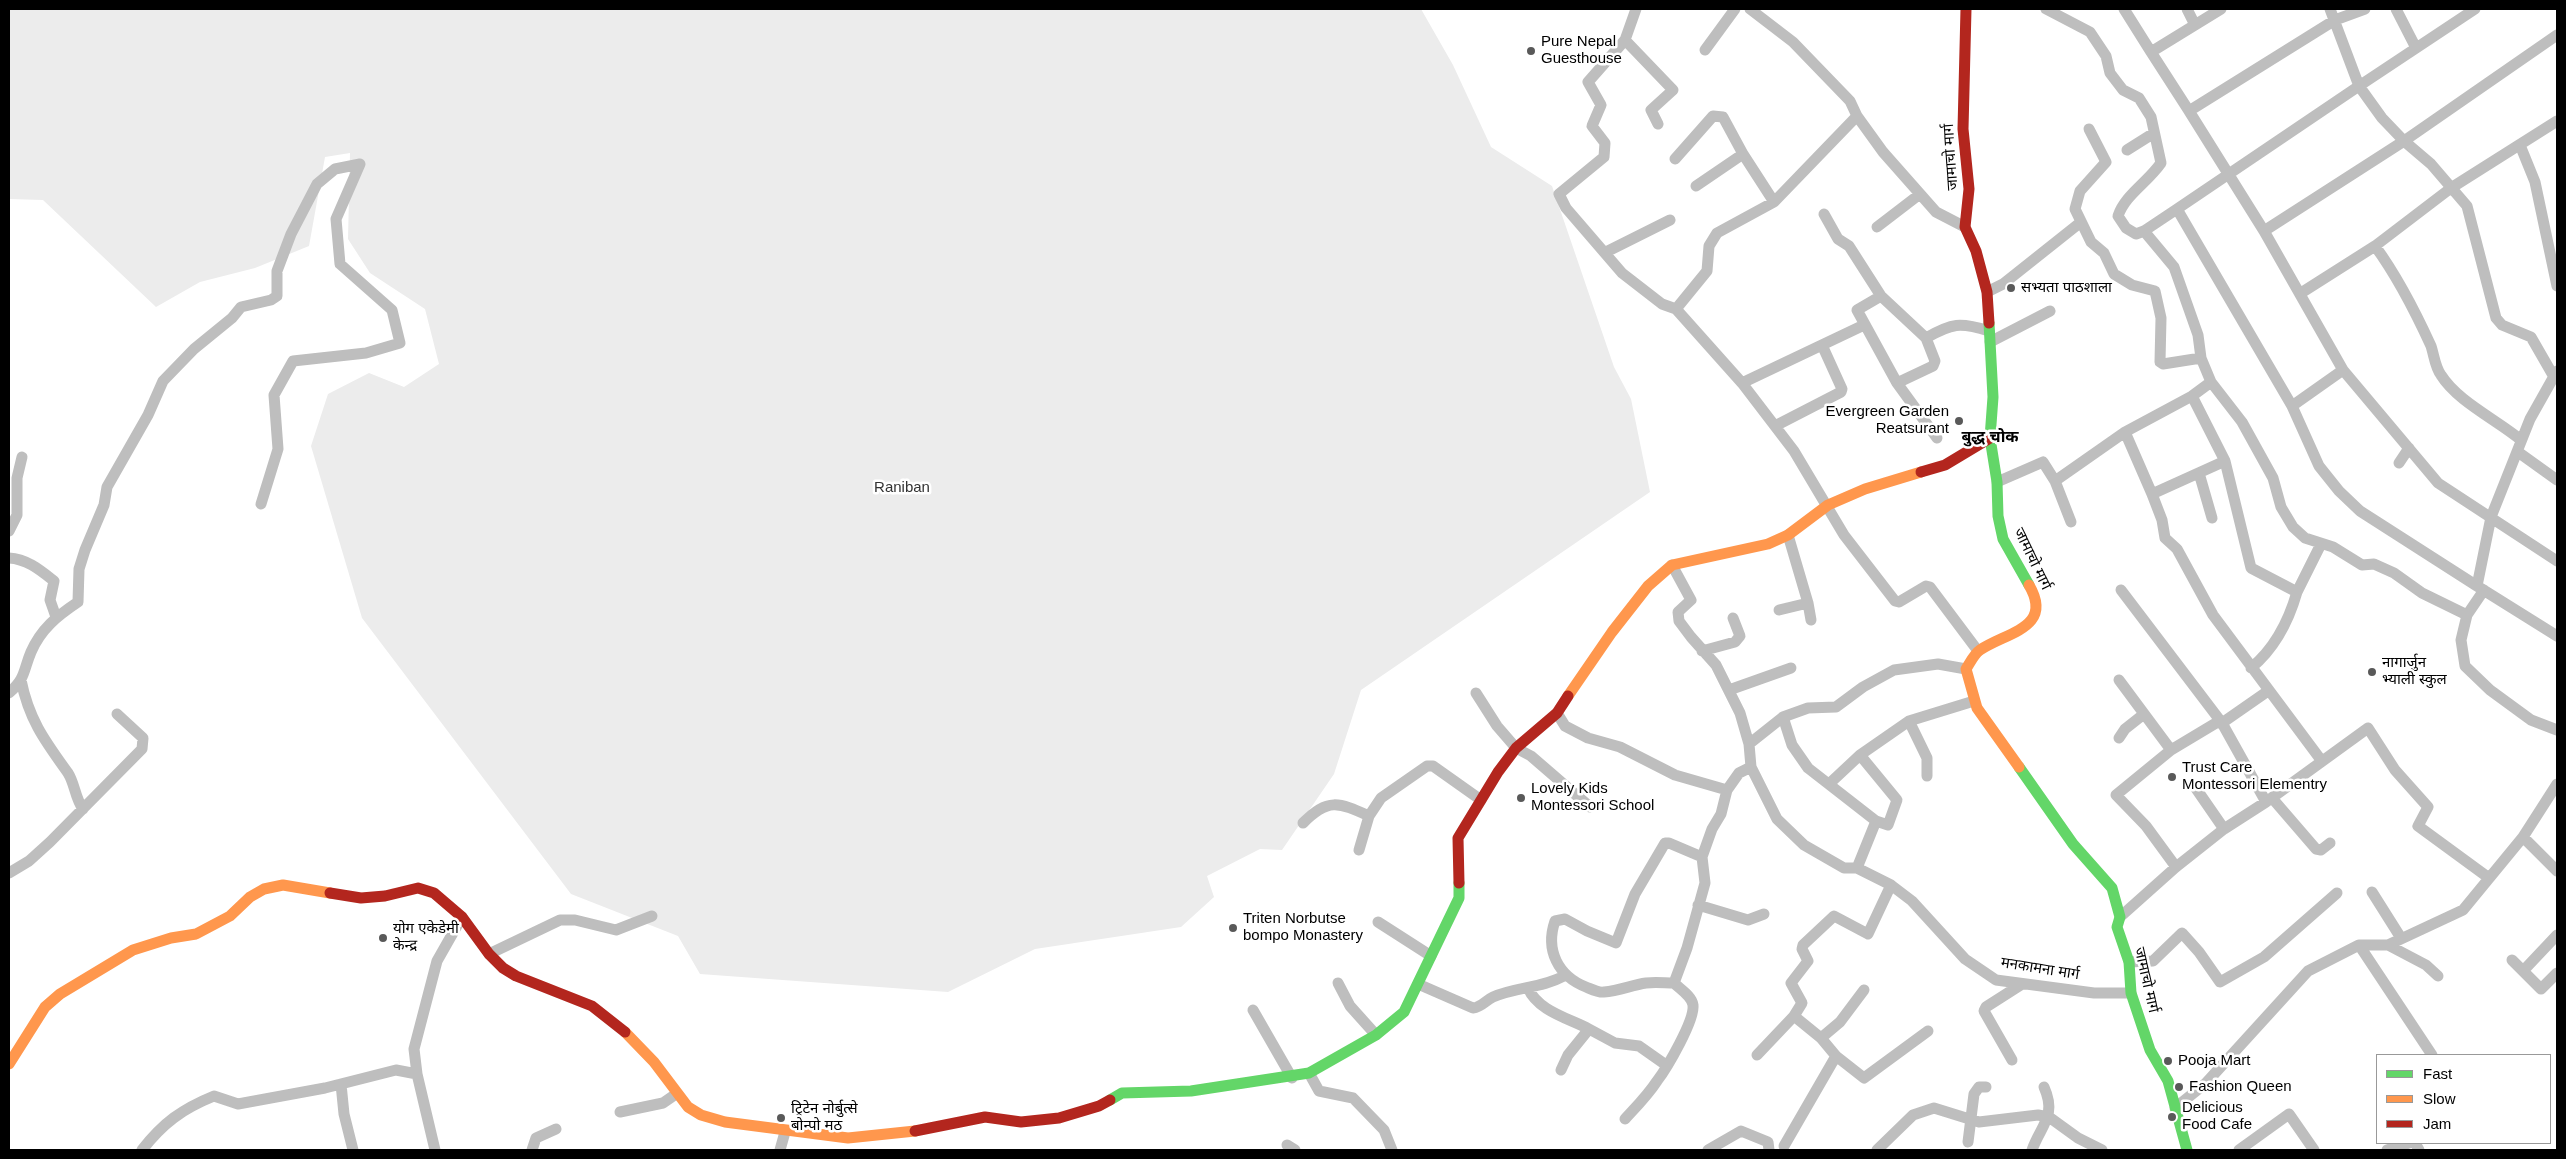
<!DOCTYPE html>
<meta charset="utf-8">
<style>
body{margin:0}
#map{position:relative;width:2566px;height:1159px;overflow:hidden;background:#fff;font-family:Helvetica,sans-serif}
canvas{display:block}
.frame{position:absolute;inset:0;border:10px solid #000;pointer-events:none}
.legend{position:absolute;left:2376px;top:1054px;width:175px;height:90px;box-sizing:border-box;background:#fff;border:1px solid #999;margin:0;padding:6px 9px;list-style:none;font-size:15px;color:#000}
.legend li{display:flex;align-items:center;gap:10px;height:25px}
.legend b{width:25px;border:1px solid #999}
</style>
<div id="map">
<canvas width="2566" height="1159"></canvas>
<div class="frame"></div>
<ul class="legend">
<li><b style="height:6px;background:#63d668"></b>Fast</li>
<li><b style="height:6px;background:#ff974d"></b>Slow</li>
<li><b style="height:6px;background:#b3261e"></b>Jam</li>
</ul>
</div>
<script>
const g = document.querySelector('canvas').getContext('2d');
g.lineJoin = 'round';
function paint(path, color) { g.fillStyle = color; g.fill(path, 'evenodd'); }
function stroke(path, color, width, dash) { g.strokeStyle = color; g.lineWidth = width; g.lineCap = dash ? 'butt' : 'round'; g.setLineDash(dash || []); g.stroke(path); }
function label(font, color, halo, rows, align = 'center') {
  g.font = font + ' Helvetica,"Noto Sans Devanagari",sans-serif'; g.lineWidth = 5; g.setLineDash([]); g.textBaseline = 'middle'; g.strokeStyle = halo; g.fillStyle = color; for (const [text, x, y, turn = 0] of rows) {
    g.save(); g.translate(x, y); g.rotate((+turn || 0) * Math.PI / 180); g.textAlign = isNaN(turn) ? turn : align; if (halo) g.strokeText(text, 0, 0); g.fillText(text, 0, 0); g.restore();
  }
}
paint(new Path2D(`
 M9,9H1421L1453,65L1491,147L1552,186L1614,367L1631,399L1650,492L1361,690L1334,774L1282,850L1260,849L1207,876L1214,897L1181,927L1035,949L948,992L700,974L678,936L571,894L362,618L311,446L328,394L369,373L404,387L439,364L425,309L370,273L348,239L350,153L325,157L309,246L255,268L200,282L156,307L43,200L9,199Z`), '#ececec');
stroke(new Path2D(`
 M1636,9L1625,40L1588,82L1601,105L1592,126L1605,143L1604,157L1559,194L1566,208L1622,273L1662,304L1676,309L1742,383L1794,451L1844,535L1895,601L1899,602L1926,586L1930,587L1978,651
 M1750,9L1793,42L1850,101L1857,116L1883,152L1936,212L1965,227
 M2046,9L2090,32L2106,56L2110,73L2123,90L2139,98L2151,117L2161,163C2147,183 2125,195 2118,216L2126,228L2136,234L2144,231L2177,209
 M2124,9L2151,52
 M2187,9L2195,25
 M2330,9L2359,86L2177,209L2292,406L2319,466L2339,491L2360,511L2477,586
 M2365,9L2335,20L2189,111L2264,231L2343,370L2438,483L2557,561
 M2396,9L2416,48
 M2475,9L2359,86L2382,118L2404,141L2431,164L2467,206L2496,318L2502,325L2531,337L2554,377
 M1625,40L1673,90L1651,110L1658,124
 M1705,50L1735,9
 M2189,111L2151,52L2221,9
 M2089,129L2106,162L2080,191L2075,209L2091,242L2104,253L2114,274L2132,285L2155,291L2161,318L2160,362L2163,364L2201,358L2211,382L2242,422L2273,478L2281,507L2293,527L2305,538L2333,547L2362,565L2374,564L2394,573L2422,593L2467,615
 M2520,145L2535,182L2557,286
 M2127,150L2154,133
 M1675,159L1713,116L1723,117L1743,154
 M1696,186L1743,154L1774,202
 M1824,214L1838,239L1849,246L1881,296L1926,338L1935,361L1933,366L1897,383
 M1877,227L1920,194
 M2144,231L2174,267L2198,335L2201,358
 M2264,231L2404,141L2557,35
 M2375,246C2397,276 2415,311 2431,346C2434,355 2435,367 2441,375C2457,401 2497,420 2521,440
 M1606,252L1670,220
 M1987,292L2003,284L2081,222
 M2301,293L2375,246L2451,188L2557,121
 M1881,296L1857,310L1897,383L1937,438
 M1676,309L1707,271L1709,246L1717,233L1774,202L1857,116
 M1926,338C1952,323 1960,322 1989,331
 M1990,342L2050,311
 M2557,371L2530,419L2491,517L2477,586L2557,636
 M1742,383L1864,325
 M2292,406L2343,370
 M1775,426L1841,392L1842,389L1822,345
 M2125,432L2192,396L2211,382
 M2518,452L2557,480
 M2225,461L2251,568L2297,592C2289,620 2274,649 2251,668
 M2399,463L2409,448
 M2199,473L2212,518
 M2055,481L2071,522
 M1997,482L2043,462L2055,481L2125,432L2152,494L2162,520L2165,538L2177,549L2213,615L2321,760
 M2152,494L2225,461L2192,396
 M9,531L17,515V478L22,457
 M1788,535L1808,603L1811,620
 M9,558C27,559 40,570 54,581L50,600L56,617
 M1672,565L1691,600L1678,612L1679,621L1691,637L1716,665L1740,713L1749,744L1751,767L1777,819L1804,845L1844,868H1857L1891,885L1868,934L1834,916L1803,945L1802,949L1808,961L1791,983L1802,1003L1794,1016L1757,1055
 M2121,590L2222,723L2266,802
 M2484,590L2467,615L2461,640L2465,666L2490,690L2531,720L2557,730
 M2297,592L2321,544
 M1779,610L1808,603
 M1702,651L1735,642L1740,636L1733,618
 M21,680C29,720 45,741 68,773C75,784 75,798 83,809
 M2119,680L2171,750
 M1729,690L1791,668
 M9,693C26,678 23,671 31,652C41,629 57,616 78,602L79,569L85,550L104,505L107,487L148,415L163,381L194,349L232,318L241,307L271,300L277,296V271L291,234L317,184L335,169L360,164L336,219L340,264L392,310L400,343L366,353L293,361L274,395L278,449L261,504
 M1476,693L1497,726L1516,748L1531,756L1590,807
 M1557,713L1565,726L1588,738L1620,747L1675,775L1727,790
 M1783,717L1808,708L1836,707L1863,687L1894,670L1938,664L1966,669
 M1909,721L1927,758V776
 M2119,738L2125,729L2144,714
 M1749,744L1783,717L1792,745L1808,768L1876,821
 M1829,784L1860,755L1909,721L1974,701
 M2195,787L2224,829
 M2272,798L2316,849L2321,850L2330,843
 M1303,823C1328,798 1338,802 1369,816
 M2523,837L2557,871
 M1359,850L1369,816L1381,798L1427,766H1433L1481,800
 M2176,867L2146,826L2116,795L2171,750L2216,723H2222L2268,691
 M1857,868L1876,821L1888,825L1897,800L1860,755
 M9,873L29,861L50,842L142,749L143,738L117,714
 M1891,885L1912,901L1965,959L1996,980L2094,993H2131
 M2372,892L2401,938
 M1698,905L1748,920L1764,914
 M2120,917L2176,867L2224,829L2266,802L2368,728L2395,770L2428,807L2418,826L2489,878
 M1378,922L1431,956
 M2359,945L2432,1055
 M2388,945L2426,965L2438,976
 M489,954L560,920H575L616,930L652,916
 M2512,960L2541,989L2557,973
 M2129,962L2153,961L2182,933L2199,952L2220,982L2264,957L2337,893
 M2523,971L2557,935
 M1338,983L1350,1006L1376,1035
 M1674,983L1687,948L1705,883L1702,857L1712,829L1721,814L1727,790L1739,773L1751,767
 M1418,984L1473,1008C1482,1007 1486,1000 1493,997C1516,987 1542,988 1564,976
 M1528,988C1538,1011 1568,1018 1589,1029
 M1253,1010L1292,1078
 M1821,1038L1840,1022L1864,990
 M1836,1056L1864,1078L1928,1031
 M2012,1060L1984,1011L1986,1007L2022,984
 M1561,1070L1568,1055L1589,1029L1615,1043L1639,1046L1666,1065
 M1309,1073L1319,1091L1353,1098L1384,1130L1392,1150
 M341,1084L344,1114L353,1150
 M2175,1108L2206,1083L2308,971L2359,945H2388L2463,910L2523,837L2557,784
 M620,1112L663,1103L676,1094
 M1625,1119C1636,1107 1648,1095 1657,1081C1667,1068 1695,1020 1693,1005C1692,996 1680,989 1674,983C1665,983 1655,982 1646,983C1632,985 1619,991 1604,992C1599,993 1591,989 1586,987C1558,976 1545,950 1555,921L1565,919L1587,931L1616,943L1635,894L1665,843H1669L1702,857
 M1968,1142L1974,1094L1979,1087H1986
 M2415,1143L2419,1150
 M1287,1145L1295,1150
 M1784,1146L1836,1056L1821,1038L1794,1016
 M142,1150C163,1123 182,1109 214,1096L238,1104L325,1088L396,1070L417,1074
 M435,1150L417,1074L414,1049L437,961L462,917
 M532,1150L536,1138L556,1129
 M780,1150L785,1132
 M1708,1150L1741,1131L1768,1142L1769,1150
 M1877,1150L1913,1115L1934,1108L1979,1122L2038,1115L2049,1117L2078,1138L2102,1150
 M2032,1150C2041,1125 2057,1116 2044,1087
 M2239,1150L2289,1114L2314,1150
 M2387,1150L2409,1143`), '#bebebe', 11);
stroke(new Path2D(`
 M1989,323L1993,397L1990,438L1997,482L1998,516L2003,539L2029,585
 M2019,767L2073,844L2112,888L2120,917L2117,927L2129,962L2131,993L2150,1050L2168,1081L2187,1150
 M1110,1100L1122,1093L1191,1091L1309,1073L1376,1035L1404,1012L1459,898V883`), '#63d668', 11);
stroke(new Path2D(`
 M1568,696L1612,632L1648,586L1672,565L1768,544L1788,535L1828,505L1865,489L1921,472
 M2019,767L1977,708L1966,669C1970,663 1974,654 1980,650C2007,632 2054,628 2029,585
 M625,1032L654,1062L688,1107L701,1115L725,1122L848,1138L915,1131
 M9,1064L45,1007L60,994L133,950L171,938L196,934L230,916L250,897L264,889L283,885L330,893`), '#ff974d', 11);
stroke(new Path2D(`
 M1966,9L1963,129L1969,189L1965,227L1976,251L1987,292L1989,323
 M1921,472L1945,465L1990,438
 M1459,883L1458,838L1498,772L1516,748L1557,713L1568,696
 M330,893L361,898L385,896L418,888L434,893L462,917L489,954L503,968L516,976L592,1006L625,1032
 M915,1131L985,1117L1021,1122L1059,1118L1099,1106L1110,1100`), '#b3261e', 11);
for (const [x, y, r, color] of [
 [1531,51,5,"#595959"],
 [2011,288,5,"#595959"],
 [1959,421,5,"#595959"],
 [2372,672,5,"#595959"],
 [2172,777,5,"#595959"],
 [1521,798,5,"#595959"],
 [1233,928,5,"#595959"],
 [383,938,5,"#595959"],
 [2168,1061,5,"#595959"],
 [2179,1087,5,"#595959"],
 [2172,1117,5,"#595959"],
 [781,1118,5,"#595959"]
]) { const dot = new Path2D(); dot.arc(x, y, r, 0, 2 * Math.PI); g.fillStyle = color; g.fill(dot); stroke(dot, '#fff', 2); }
label('15px', '#000', '#fff', [
 ["Pure Nepal",1541,42],
 ["Guesthouse",1541,59],
 ["सभ्यता पाठशाला",2021,288],
 ["Evergreen Garden",1949,412,"right"],
 ["Reatsurant",1949,429,"right"],
 ["नागार्जुन",2382,663],
 ["भ्याली स्कुल",2382,680],
 ["Trust Care",2182,768],
 ["Montessori Elementry",2182,785],
 ["Lovely Kids",1531,789],
 ["Montessori School",1531,806],
 ["Triten Norbutse",1243,919],
 ["bompo Monastery",1243,936],
 ["योग एकेडेमी",393,929],
 ["केन्द्र",393,946],
 ["Pooja Mart",2178,1061],
 ["Fashion Queen",2189,1087],
 ["Delicious",2182,1108],
 ["Food Cafe",2182,1125],
 ["ट्रिटेन नोर्बुत्से",791,1109],
 ["बोन्पो मठ",791,1126]
], 'left');
label('15px', '#000', '#fff', [
 ["जामाचो मार्ग",1951,157,-94],
 ["जामाचो मार्ग",2032,559,64],
 ["मनकामना मार्ग",2040,969,9],
 ["जामाचो मार्ग",2146,980,77]
]);
label('15px', '#333', '#fff', [
 ["Raniban",902,488]
]);
label('bold 16px', '#000', '#fff', [
 ["बुद्ध चोक",1990,438]
]);
</script>
